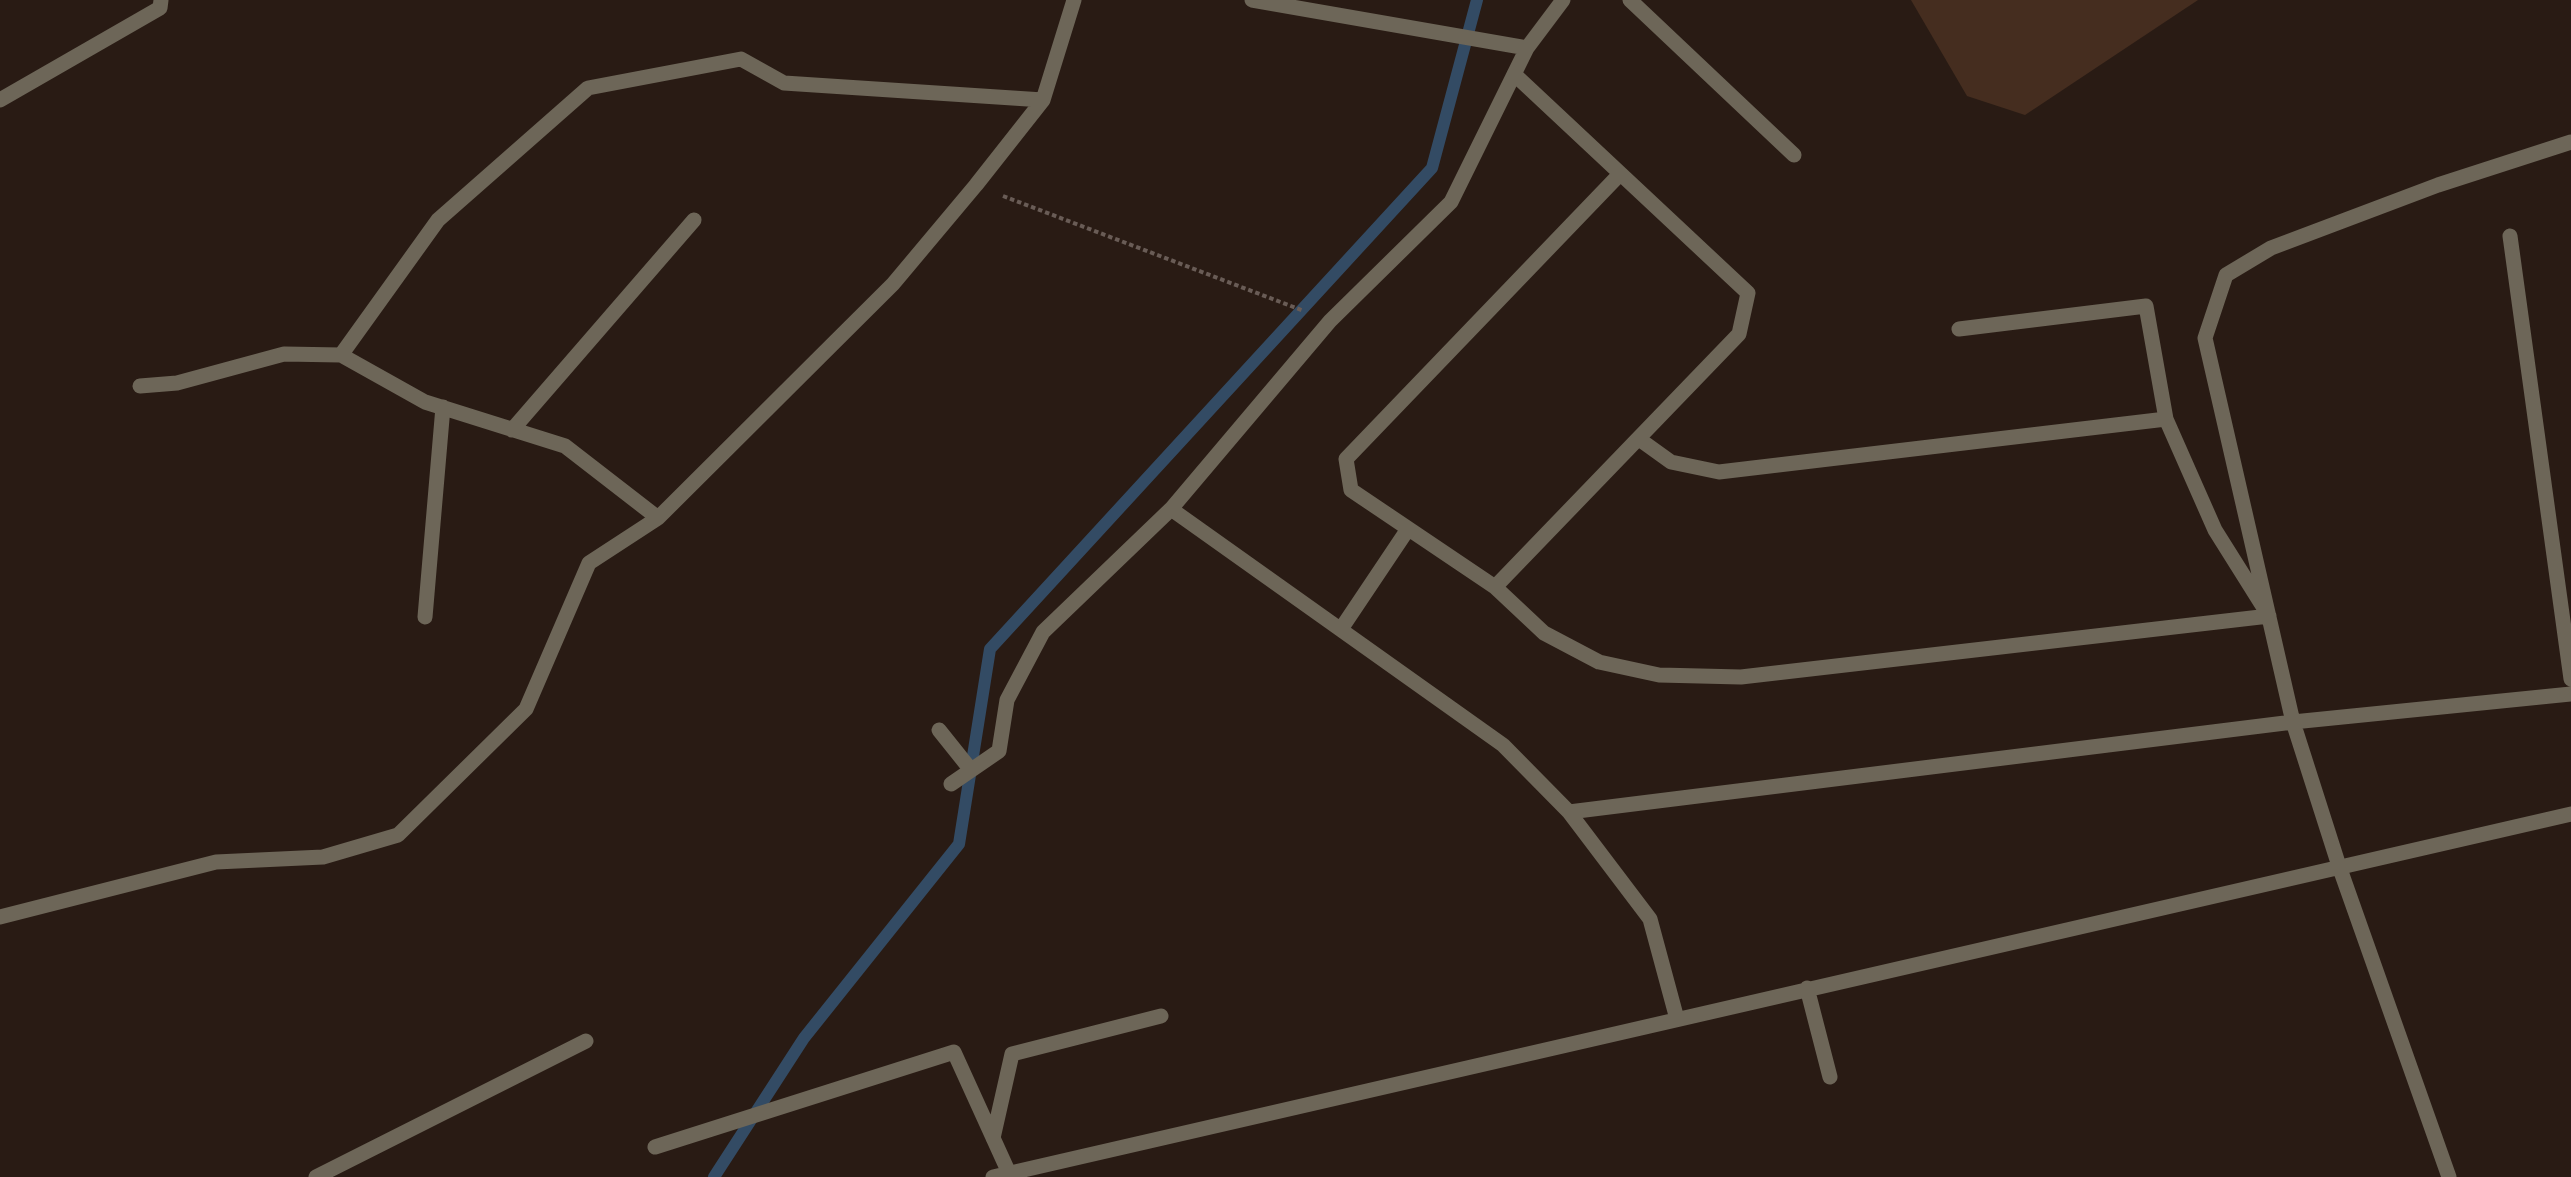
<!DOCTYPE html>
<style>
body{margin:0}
canvas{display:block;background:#291b14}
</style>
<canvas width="2571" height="1177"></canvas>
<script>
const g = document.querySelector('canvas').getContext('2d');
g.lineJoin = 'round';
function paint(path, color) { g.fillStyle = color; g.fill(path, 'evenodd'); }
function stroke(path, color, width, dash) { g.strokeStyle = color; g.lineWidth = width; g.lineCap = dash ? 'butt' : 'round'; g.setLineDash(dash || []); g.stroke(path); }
paint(new Path2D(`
 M1911,0H2198L2025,115L1967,96Z`), '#452d1f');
stroke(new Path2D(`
 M714,1177L804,1038L959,844L990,649L1432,168L1477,0`), '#334b64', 12);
stroke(new Path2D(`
 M1003,196L1304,311`), '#695c56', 4, [4.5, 3]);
stroke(new Path2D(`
 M1252,0L1527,48
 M1563,0L1527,48L1451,202L1330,321L1171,509L1503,745L1569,812L1650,919L1677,1019
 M1630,0L1794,155
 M1514,74L1748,293L1739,334L1495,587L1351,490L1346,459L1620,174
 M0,100L160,8L161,0
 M2510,236L2571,679
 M1959,329L2146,306L2166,419
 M140,386L177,383L284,354L341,355
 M512,430L694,220
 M658,518L565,446L425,402L341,355L438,220L588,88L741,59L784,83L1043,100
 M1495,587L1544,633L1599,662L1659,675L1741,677L2269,616L2215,530L2166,419L1719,472L1671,462L1639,439
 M425,617L443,407
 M1341,629L1408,529
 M939,730L971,770
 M951,784L999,751L1007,700L1043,632L1171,509
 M1569,812L2293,722L2571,694
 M0,917L216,862L323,857L398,835L526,709L589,563L658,518L893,284L976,185L1043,100L1074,0
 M1807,988L1830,1077
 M993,1138L1012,1054L1161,1016
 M655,1147L954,1052L1009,1173
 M316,1177L586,1041
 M993,1177L2571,814
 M2449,1177L2339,866L2293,722L2205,338L2226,275L2271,248L2438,185L2571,142`), '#6d6658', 15);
</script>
